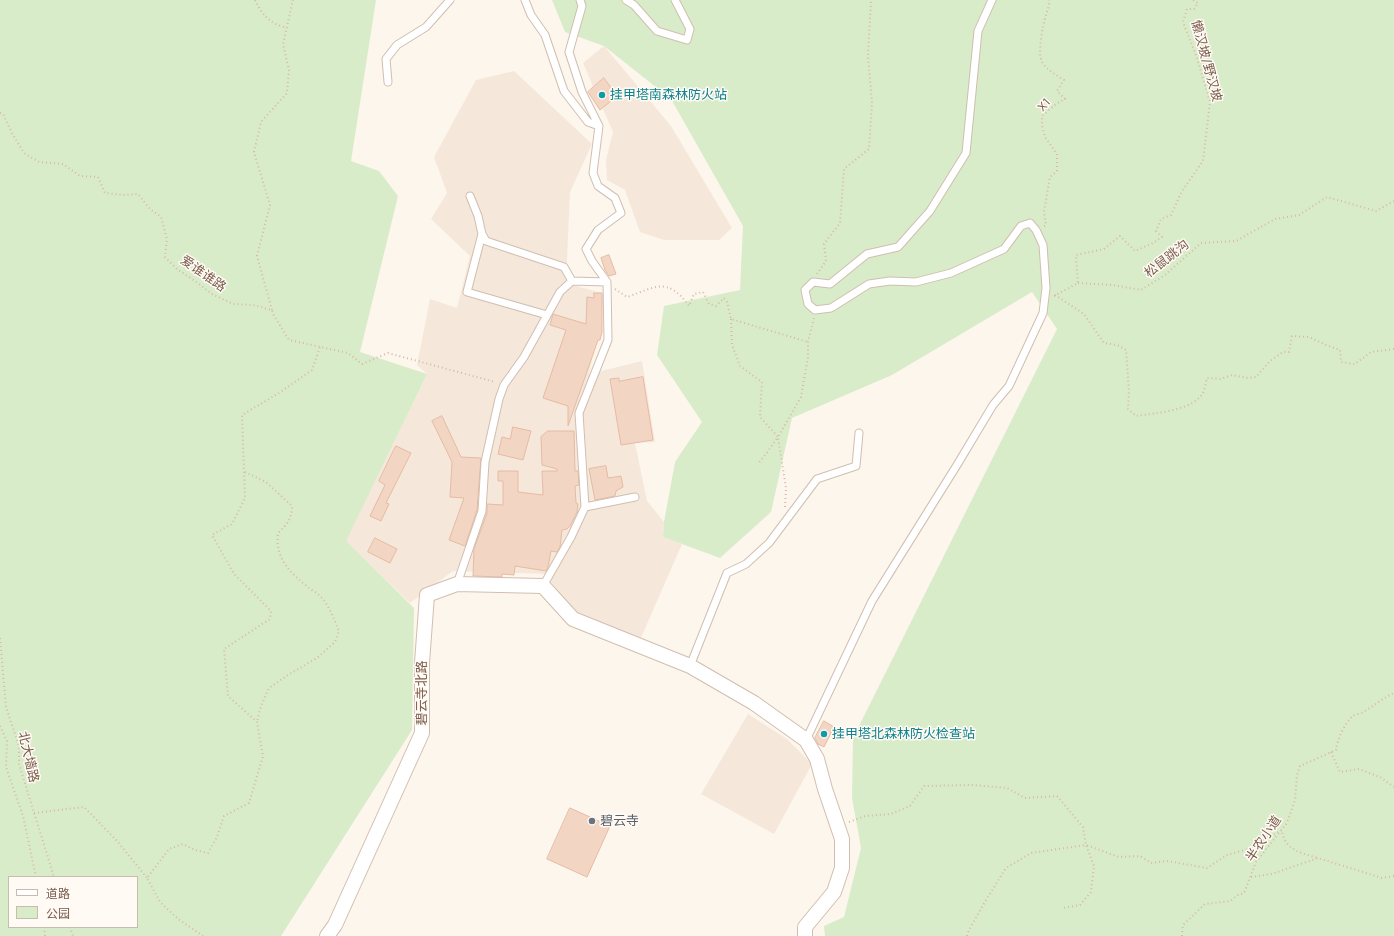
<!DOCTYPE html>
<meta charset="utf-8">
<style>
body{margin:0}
#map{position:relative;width:1394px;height:936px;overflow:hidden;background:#fdf6ec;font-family:Karla,"Noto Sans SC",sans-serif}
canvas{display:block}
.legend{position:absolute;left:8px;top:876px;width:130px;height:52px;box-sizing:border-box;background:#fffaf3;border:1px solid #cabbb1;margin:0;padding:5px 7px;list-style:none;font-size:12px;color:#7a5c4d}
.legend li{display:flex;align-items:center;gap:8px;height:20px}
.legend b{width:20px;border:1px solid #cabbb1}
</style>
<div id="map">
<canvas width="1394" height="936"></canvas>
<ul class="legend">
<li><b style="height:5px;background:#fff"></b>道路</li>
<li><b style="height:11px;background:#d8ecc9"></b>公园</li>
</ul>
</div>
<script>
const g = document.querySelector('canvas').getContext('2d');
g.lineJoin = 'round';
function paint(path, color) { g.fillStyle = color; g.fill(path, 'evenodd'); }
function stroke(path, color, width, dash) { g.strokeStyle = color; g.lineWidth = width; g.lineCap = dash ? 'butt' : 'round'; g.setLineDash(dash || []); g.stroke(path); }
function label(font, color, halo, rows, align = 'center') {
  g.font = font + ' Karla,"Noto Sans SC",sans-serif'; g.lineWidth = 3; g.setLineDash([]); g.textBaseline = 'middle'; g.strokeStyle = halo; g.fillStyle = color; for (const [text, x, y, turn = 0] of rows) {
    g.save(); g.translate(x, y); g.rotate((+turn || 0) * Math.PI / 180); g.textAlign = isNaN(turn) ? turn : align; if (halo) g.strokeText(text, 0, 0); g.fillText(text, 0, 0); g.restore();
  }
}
paint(new Path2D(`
 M604,46L671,126L732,228L719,240H664L640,232L625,190L607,180L606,160L613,132L583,63Z
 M514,71L592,144L570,192L566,283L605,294L589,374L642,361L655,442L635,443L647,501L664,522L663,537L682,544L640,640L574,611L545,574L453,571L410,603L345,541L427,374L417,365L430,299L457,308L470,256L431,219L447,193L434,157L476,80Z
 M748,714L787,739L812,764L774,834L701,794Z`), '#f5e8da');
paint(new Path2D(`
 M0,0H376L351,161L379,171L398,196L360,352L427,374L346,541L414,608L412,730L281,936H0ZM9,877H137V927H9Z
 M552,0H1394V936H825L824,926L844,917L861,848L852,798L853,738L1057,329L1032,292L892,375L792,418L771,512L720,558L663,537L664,522L675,462L702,422L657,355L664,306L740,290L743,226L671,99L604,46L565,32Z`), '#d8ecc9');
const building = new Path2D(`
 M604,78L617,96L600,110L588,92Z
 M609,255L616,274L609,276L605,270L601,258Z
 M594,293H602V332L600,340H598L568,426V406L543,398L566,330L550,325L553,314L586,324L587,297L594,298Z
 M643,377L653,440L621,445L610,379L619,378V381Z
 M442,416L461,457L481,458L477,510L465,546L449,540L464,498L450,497L452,462L432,421Z
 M513,427L531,431L523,460L498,454L502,437L510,439Z
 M548,431H574L575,471H578L579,485L575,486L576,503L578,504L577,512L570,526L567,529L562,530L560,547L557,552L551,551L548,567L546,571L515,566L514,575L502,574V577L473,576L474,549L487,513V504L503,505V481H498V471H518V492L543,495L542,471H557V469L542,465L541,437Z
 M396,446L411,453L386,503L389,504L381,521L370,516L385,485L379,481Z
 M606,466L608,478L621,476L623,487L616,491L615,496L595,500L589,469Z
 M375,538L397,549L390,563L368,552Z
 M824,721L834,727L824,747L818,744L815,738Z
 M570,808L610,826L587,877L547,859Z`);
paint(building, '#f3d5c3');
stroke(building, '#e6bba3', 1);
const service = new Path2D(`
 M525,0L531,15L545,35L564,91L588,122L599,126
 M626,0L634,5L657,31L687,40L690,29L675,0
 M388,82L386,59L397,45L426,27L450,0
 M470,196L478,216L482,234L486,241L564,267L572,281L607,282
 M482,234L467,292L547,315
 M585,507L635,497
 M457,584L482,511L485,462L499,399L504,385L524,357L560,292L572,281
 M543,586L571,537L585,507L579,413L608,340L607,282L592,261L586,249L598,230L621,213L615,198L598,186L593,173L599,126L582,92L569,52L582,6L580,0
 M690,666L727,573L746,564L769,543L817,479L856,466L859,433
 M806,740L872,601L957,465L993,405L1009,386L1043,313L1046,288L1043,245L1036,230L1030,223L1021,226L1004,249L951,273L916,282L890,281L869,284L831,308L815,310L808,304L805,290L813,282L830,284L867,254L898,247L930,211L966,153L978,31L992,0`);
const minor = new Path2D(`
 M327,936L335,925L422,733V663L427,595L457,584L543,586L573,619L690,666L754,703L806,740L817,759L825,789L842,839V868L834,892L805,927V936`);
stroke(service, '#d1beb0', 9);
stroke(minor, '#d1beb0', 16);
stroke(new Path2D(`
 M255,0C263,16 269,23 287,28
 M0,113L3,114L12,133L24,153L39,162L63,164L80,176L98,177L105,193L123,195L138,194L150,209L161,217L167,239L165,257L177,269L195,281L212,294L233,304L253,305L272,310L273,314L289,340L348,353L362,364L388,353L495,382
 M1044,226L1046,225L1044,212L1048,188L1050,177L1057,171V154L1045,137L1042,125V116L1056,104L1065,99L1057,91L1064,80C1056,75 1047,70 1042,62C1037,53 1043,25 1046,15C1047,10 1050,6 1049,0
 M817,274L826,261L824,244L840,223L844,169L869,149L872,103L868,56L871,0
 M1078,283L1113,285L1141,290L1165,275L1201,243L1236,241L1275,219L1299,215L1327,197L1376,211L1394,201
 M615,289L627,297C656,287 667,276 689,306L694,294L703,292L709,304L716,306L724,298L727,302L731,319L808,342
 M1055,295L1084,314L1104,343L1117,345L1126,350L1129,391L1128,409L1136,416C1155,413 1195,411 1204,391C1205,387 1206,382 1207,378L1221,379L1232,375L1248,378L1256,377L1270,361L1283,352H1289L1292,336L1309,337L1326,345L1340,350L1341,362L1355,364L1371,352L1394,349
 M1054,296L1078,283L1076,255L1104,249L1120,236L1135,251L1153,243L1162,237L1156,231L1161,219L1171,215L1182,191L1203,161L1210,102L1197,58L1183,22L1187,9H1194L1198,3L1193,0
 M272,310L257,256L270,205L254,152L261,122L287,93L289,70L283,44L293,0
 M731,319L732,345L740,366L762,382L760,417L778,437L766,454L758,464
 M245,472L266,482L292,506C292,518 287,525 278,533C275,558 289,572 308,587C311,590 316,592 320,596C329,604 334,620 339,631L335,642L317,658L288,675L269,688L261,706L257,722
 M785,507L786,488L778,437L801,397L808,357V342L814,318
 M0,638L6,707L19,746V764L54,877
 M0,726L7,741L6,767L23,816L36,877
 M1331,752L1340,772L1359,769L1380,777L1394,787
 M34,813L84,807L118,842L147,878
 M849,822L865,816L891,814L910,806L924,786L973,785L1007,788L1025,798L1057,796L1083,827L1086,845L1119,857L1140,856L1151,863L1167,861L1207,868L1227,855L1251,848L1282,830C1284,850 1301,853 1318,858
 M1251,877L1272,874L1318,858L1382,878L1394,876
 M44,927L45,936
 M70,927L73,936
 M203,936L178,919L160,902L147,878L169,849L183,844L195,850L208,853L217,837L224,816L249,803L263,756L257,722L228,696L224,649L270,619L271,611L234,574L212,535L232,524L245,498L242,415L279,393L312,370L320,347
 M967,936L969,930L986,900L1006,868L1031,853L1086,845L1094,866L1091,892L1080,905L1063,908
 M1182,936L1183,925L1205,904L1230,901L1238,895L1244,893L1256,862L1287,823L1295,800L1297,775L1300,766L1336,750C1337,740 1345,722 1353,716C1356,714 1361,714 1365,711C1375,705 1383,698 1394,693`), '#d9b8a5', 2, [1, 3]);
stroke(service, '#fff', 7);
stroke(minor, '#fff', 14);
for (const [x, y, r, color] of [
 [602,95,4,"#0f9aa8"],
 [824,734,4,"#0f9aa8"],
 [592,821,4,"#6b7280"]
]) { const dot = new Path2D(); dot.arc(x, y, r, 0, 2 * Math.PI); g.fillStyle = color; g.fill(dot); stroke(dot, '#fffaf3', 1.5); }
label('13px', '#7a5c4d', '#fffaf3', [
 ["懒汉坡/野汉坡",1206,61,75],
 ["X1",1044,105,-47],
 ["松鼠跳沟",1167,259,-38],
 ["爱谁谁路",203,274,35],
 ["碧云寺北路",422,693,-90],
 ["北大墙路",28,757,77],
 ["半农小道",1264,839,-56]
]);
label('13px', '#0d838f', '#fffaf3', [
 ["挂甲塔南森林防火站",610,95],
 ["挂甲塔北森林防火检查站",832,734]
], 'left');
label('13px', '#5b616d', '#fffaf3', [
 ["碧云寺",600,821]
], 'left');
</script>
